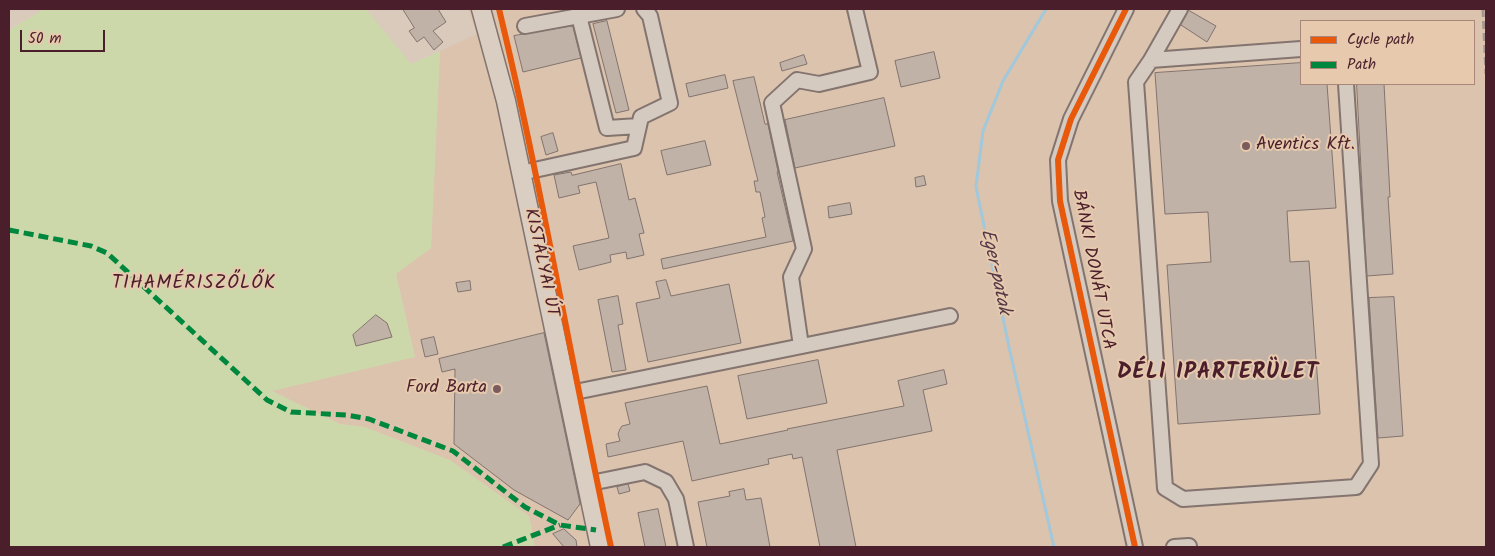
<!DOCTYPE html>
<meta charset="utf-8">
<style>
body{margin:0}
#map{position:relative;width:1495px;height:556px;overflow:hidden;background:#dacabb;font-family:Kalam,sans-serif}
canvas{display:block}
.frame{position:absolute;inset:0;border:10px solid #4a1f2b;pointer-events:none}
.legend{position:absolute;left:1300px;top:20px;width:175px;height:65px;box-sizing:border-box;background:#e7caae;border:1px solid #a8867a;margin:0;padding:6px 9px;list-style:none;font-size:15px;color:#4a1f2b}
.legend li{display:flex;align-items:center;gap:10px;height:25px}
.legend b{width:25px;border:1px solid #a8867a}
.scale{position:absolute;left:20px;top:30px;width:85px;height:22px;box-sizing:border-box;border:2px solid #4a1f2b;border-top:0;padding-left:6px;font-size:15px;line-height:18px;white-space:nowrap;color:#4a1f2b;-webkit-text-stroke:4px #e7caae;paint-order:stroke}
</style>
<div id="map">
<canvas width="1495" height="556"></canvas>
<div class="frame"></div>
<ul class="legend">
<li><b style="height:6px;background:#e8590c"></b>Cycle path</li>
<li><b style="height:6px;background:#00873e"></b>Path</li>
</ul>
<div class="scale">50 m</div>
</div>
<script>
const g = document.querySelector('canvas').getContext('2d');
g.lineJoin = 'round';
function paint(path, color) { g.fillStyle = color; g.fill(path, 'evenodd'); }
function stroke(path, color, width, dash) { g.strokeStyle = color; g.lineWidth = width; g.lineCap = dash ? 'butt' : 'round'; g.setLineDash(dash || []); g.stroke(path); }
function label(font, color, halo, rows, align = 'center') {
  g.font = font + ' Kalam,sans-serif'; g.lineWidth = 4; g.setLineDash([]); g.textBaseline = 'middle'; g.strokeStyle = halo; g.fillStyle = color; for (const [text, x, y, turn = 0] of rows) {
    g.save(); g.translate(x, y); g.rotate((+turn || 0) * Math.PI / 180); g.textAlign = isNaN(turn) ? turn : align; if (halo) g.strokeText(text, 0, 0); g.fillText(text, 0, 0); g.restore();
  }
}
paint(new Path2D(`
 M468,9H1486V547H535L529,516L365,427L340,424L271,391L415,357L396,273L431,248L440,51L477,34ZM1301,21H1474V84H1301Z`), '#dbc3ad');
paint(new Path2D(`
 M44,9H366L411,64L440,51L431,248L396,274L415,357L272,391L340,424L365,427L450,460L529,516L535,547H9V30Z`), '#cdd8aa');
stroke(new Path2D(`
 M1046,9L1003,81L983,131L976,187L1009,347L1054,547`), '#a1c8db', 3);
const building = new Path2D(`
 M403,9H438L446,22L433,31L443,42L434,50L424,37L417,42L409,31L414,28Z
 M1188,10L1216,26L1207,42L1181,25Z
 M607,21L629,110L616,113L593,24Z
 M573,26L581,58L523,72L514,36Z
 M934,52L940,78L901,87L895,61Z
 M804,55L807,64L782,71L780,63Z
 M1301,63V84H1327L1336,208L1287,211L1290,262L1309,261L1320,414L1178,424L1167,265L1211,262L1210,246L1208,212L1165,214L1155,73Z
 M725,75L728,88L689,97L686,84Z
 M754,77L765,124H768L778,171L777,172L793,241L663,269L661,259L766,237L762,218L765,217L760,192H756L754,181H758L733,81Z
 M1357,84H1384L1390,197H1388L1393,274L1367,276Z
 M884,98L895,146L795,168L785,120Z
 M553,133L558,151L546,155L541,137Z
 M705,141L711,165L667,175L661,151Z
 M621,164L629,200L635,198L644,233L639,234L644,255L627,259L626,252L610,255L611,262L579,270L573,246L609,238L596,182L578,186L580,193L559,198L554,175L571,172L572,175Z
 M924,176L926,185L916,187L915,178Z
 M850,203L852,214L829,218L828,207Z
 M666,280L671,296L729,284L741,343L648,362L636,303L660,298L656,282Z
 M470,281L471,290L458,292L456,283Z
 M618,296L623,324L618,325L626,370L612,372L598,300Z
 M1394,297L1403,436L1378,438L1369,298Z
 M376,315L387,323L392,337L356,346L353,335Z
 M544,333L580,504L568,520L514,490L454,444L455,369L442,372L439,359Z
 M434,337L438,354L425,357L421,340Z
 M818,360L827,403L747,419L738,376Z
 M944,370L947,384L923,390L932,431L837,450L856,547H820L802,457L793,459L792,454L768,459L769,464L692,481L683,441L608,457L606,444L620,441L618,434L620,429L622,426L630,424L625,403L707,386L720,444L788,430L787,429L904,406L898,381Z
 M628,484L630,491L619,494L617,487Z
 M744,489L746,500L761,498L770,547H707L698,502L730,496L729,492Z
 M658,509L666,547H645L638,513Z
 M564,529L576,540L577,547H564L553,534Z`);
paint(building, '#c0b2a6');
stroke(building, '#83746f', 1);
const minor = new Path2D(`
 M1126,9L1071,119L1058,160L1060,201L1135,547
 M579,16L607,128L639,126
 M525,26L617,9
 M1301,49L1151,60L1136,82L1165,488L1183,499L1356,487L1371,464L1346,84
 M1151,60L1180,9
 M521,173L634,148L641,117L670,103L650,16L644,9
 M801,346L791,277L804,249L772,103L797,80L819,84L870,72L855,9
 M568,396L580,391L950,316
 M586,484L645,472L666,482L676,499L686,547
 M1174,547L1189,546`);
const major = new Path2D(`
 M481,9L506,101L600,547`);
stroke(minor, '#83746f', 18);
stroke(major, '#83746f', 21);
stroke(minor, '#d5cac0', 14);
stroke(major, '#dacec2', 18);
stroke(new Path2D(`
 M1483,9L1486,74`), '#a39690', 3, [8, 4]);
stroke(new Path2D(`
 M9,230L91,246L107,253L267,400L291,412L346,415L369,419L453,451L525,507L560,525L596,530
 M503,547L560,525`), '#00873e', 5, [10, 5]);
stroke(new Path2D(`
 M499,9C542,187 572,368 611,547
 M1126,9L1071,119L1058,160L1060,201L1135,547`), '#e8590c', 6);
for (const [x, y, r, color] of [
 [1246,146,5,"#7c5b5d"],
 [497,389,5,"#7c5b5d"]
]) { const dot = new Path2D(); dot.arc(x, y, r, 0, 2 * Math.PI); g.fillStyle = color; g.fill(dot); stroke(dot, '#e7caae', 2); }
label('18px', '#4a1f2b', '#e7caae', [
 ["Aventics Kft.",1256,146],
 ["Ford Barta",487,389,"right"]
], 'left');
label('18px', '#4a1f2b', '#e7caae', [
 ["KISTÁLYAI ÚT",540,263,78],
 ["BÁNKI DONÁT UTCA",1092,270,79]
]);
label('italic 19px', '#533848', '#e7caae', [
 ["Eger-patak",994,272,78]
]);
g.letterSpacing = '1px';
label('19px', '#4a1f2b', '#e7caae', [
 ["TIHAMÉRISZŐLŐK",194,285]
]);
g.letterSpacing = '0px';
g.letterSpacing = '1px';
label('bold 22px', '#4a1f2b', '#e7caae', [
 ["DÉLI IPARTERÜLET",1218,374]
]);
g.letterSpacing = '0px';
</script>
